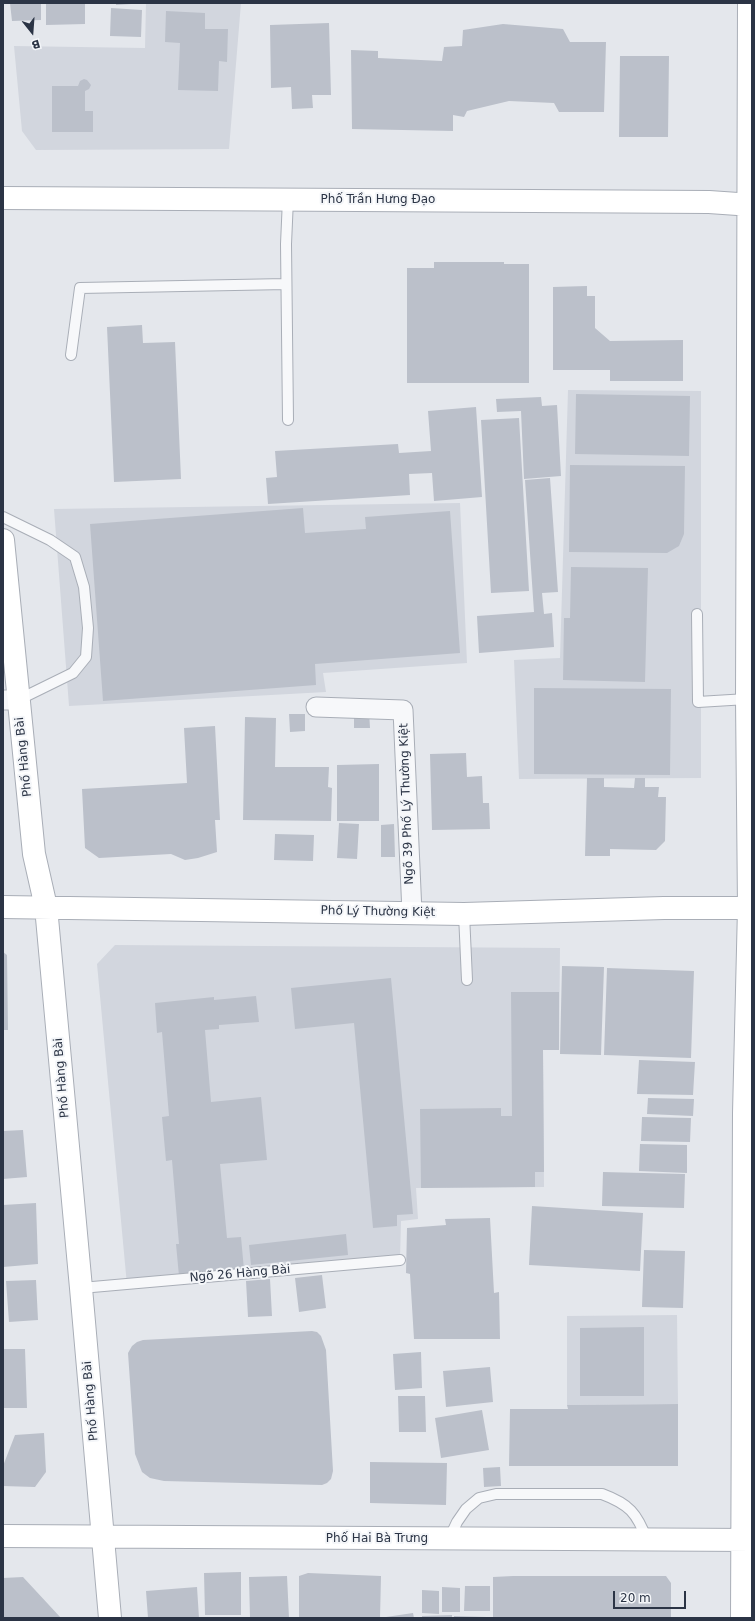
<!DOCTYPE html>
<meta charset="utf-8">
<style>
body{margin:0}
#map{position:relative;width:755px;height:1621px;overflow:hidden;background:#e4e7ec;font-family:"DejaVu Sans",sans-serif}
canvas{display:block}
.frame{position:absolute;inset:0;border:4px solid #2b3445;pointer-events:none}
.north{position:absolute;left:12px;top:12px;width:40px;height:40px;-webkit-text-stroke:3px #f4f6f9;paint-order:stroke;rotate:163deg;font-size:11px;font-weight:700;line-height:16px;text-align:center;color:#2b3445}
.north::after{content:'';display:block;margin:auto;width:14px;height:18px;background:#2b3445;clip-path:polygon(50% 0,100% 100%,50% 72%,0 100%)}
.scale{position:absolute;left:613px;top:1591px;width:73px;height:18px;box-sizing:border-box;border:2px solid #2b3445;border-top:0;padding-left:5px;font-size:12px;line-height:14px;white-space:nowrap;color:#2b3445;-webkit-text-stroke:3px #f4f6f9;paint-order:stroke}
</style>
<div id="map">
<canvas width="755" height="1621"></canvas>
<div class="frame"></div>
<div class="north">B</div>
<div class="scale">20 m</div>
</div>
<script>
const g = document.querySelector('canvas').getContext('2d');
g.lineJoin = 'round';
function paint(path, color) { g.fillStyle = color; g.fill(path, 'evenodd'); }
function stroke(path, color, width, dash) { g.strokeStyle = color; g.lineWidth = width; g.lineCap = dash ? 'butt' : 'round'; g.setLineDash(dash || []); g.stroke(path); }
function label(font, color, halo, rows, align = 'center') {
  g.font = font + ' "DejaVu Sans",sans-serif'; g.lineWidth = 4; g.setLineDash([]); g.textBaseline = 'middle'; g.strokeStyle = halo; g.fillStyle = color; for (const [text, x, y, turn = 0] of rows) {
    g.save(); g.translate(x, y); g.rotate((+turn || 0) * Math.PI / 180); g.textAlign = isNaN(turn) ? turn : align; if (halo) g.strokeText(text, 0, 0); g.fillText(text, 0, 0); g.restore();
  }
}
paint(new Path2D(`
 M146,3H241L229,149L36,150L22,131L14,46L145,48Z
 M568,390L701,391V778L519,779L514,660L560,658Z
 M460,503L467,663L323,673L326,692L69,706L54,509Z
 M115,945L560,948L559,1050H543L544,1187L416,1188L418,1219L401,1221L400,1259L127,1285L97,964Z
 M677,1315L678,1404L567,1405V1316Z`), '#d2d6de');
paint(new Path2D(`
 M10,3H41V20L12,21Z
 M46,3H85V24L46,25Z
 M116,3H131V4L116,5Z
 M111,8L142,10L141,37L110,36Z
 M166,11L205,13V29H228L227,62L219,61L218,91L178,90L180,43L165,42Z
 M329,23L331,95H312L313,108L292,109L291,87L271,88L270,25Z
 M503,24L563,29L570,42H606L604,112H559L554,103L509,101L467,111L464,117L453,115V131L352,129L351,50L378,51V58L442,61L444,47L462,46L463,30Z
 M620,56H669L668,137H619Z
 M84,79L87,80L91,85L89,89L85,91V111H93V132H52V86H78L80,81Z
 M434,262H504V264H529V383H407V268H434Z
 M587,286V296H595V328L610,341L683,340V381H610V370H553V287Z
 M142,325L143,343L175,342L181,479L114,482L107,327Z
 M576,394L690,396L689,456L575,454Z
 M541,397L542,406L557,405L561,476L524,479L521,411L497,412L496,399Z
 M476,407L482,497L434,501L432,473L409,474L410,495L268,504L266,478L277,477L275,451L398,444L399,453L431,451L428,411Z
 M519,418L529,591L491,593L481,420Z
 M570,465L685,466L684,534L679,546L667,553L569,552Z
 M550,478L558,592L542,593L544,614L552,613L554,647L479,653L477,616L534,612L525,480Z
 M303,508L305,533L366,529L365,517L450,511L460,653L315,664L316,685L103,701L90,524Z
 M571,567L648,568L645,682L563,680L564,618H570Z
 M534,688L671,689L670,775L534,774Z
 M354,711H369L370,728H354Z
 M289,714H305V731L290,732Z
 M245,717L276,718L275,767H329L328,787L332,788L331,821L243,820Z
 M215,726L220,820H215L217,852L198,858L185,860L171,854L99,858L85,848L82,789L187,783L184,728Z
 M466,753L467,777L482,776L483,803H489L490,829L432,830L430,754Z
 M379,764V821H337V765Z
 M587,778H604V787L634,788L635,778H645V787H659L658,797H666L665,841L656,850L610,849V856H585Z
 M339,823L359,824L357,859L337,858Z
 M394,824L395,857H381V825Z
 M275,834L314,835L313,861L274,860Z
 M3,952L7,955L8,1030H3Z
 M562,966L604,967L601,1055L560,1054Z
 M607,968L694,971L691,1058L604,1055Z
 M391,978L413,1214L397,1215V1226L373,1228L354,1023L295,1029L291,988Z
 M511,992H559V1050H543L544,1172H535V1187L421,1188L420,1109L501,1108V1116H512Z
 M256,996L259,1022L219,1025V1029L205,1030L211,1102L261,1097L267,1160L220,1164L227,1238L241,1237L244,1270L179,1276L176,1244H179L172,1160L166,1161L162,1117L169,1116L162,1032L157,1033L155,1003L214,997V1000Z
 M639,1060L695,1062L693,1095L637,1094Z
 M648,1098L694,1099L693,1116L647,1114Z
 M642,1117L691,1118L690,1142L641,1141Z
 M23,1130L27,1177L3,1179V1131Z
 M640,1144L687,1145V1173L639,1171Z
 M603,1172L685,1174L684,1208L602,1206Z
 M36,1203L38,1264L3,1267V1205Z
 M532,1206L643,1213L640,1271L529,1265Z
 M490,1218L494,1293L499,1292L500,1339H414L410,1274L406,1273L407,1228L446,1225L445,1219Z
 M346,1234L348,1255L251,1265L249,1245Z
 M644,1250L685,1251L683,1308L642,1307Z
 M322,1275L326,1308L299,1312L295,1278Z
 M270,1279L272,1316L248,1317L246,1281Z
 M36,1280L38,1320L9,1322L6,1281Z
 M644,1327V1396H580V1328Z
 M312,1331L317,1332L321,1336L326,1350L333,1471L331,1479L327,1483L322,1485L164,1481L150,1478L142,1472L135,1454L128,1353L132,1346L137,1342L143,1340Z
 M3,1349H25L27,1408H3Z
 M421,1352L422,1388L395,1390L393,1354Z
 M490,1367L493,1402L446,1407L443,1371Z
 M398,1396H425L426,1432H399Z
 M678,1404V1466H509L510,1409H568L567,1405Z
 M482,1410L489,1450L441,1458L435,1418Z
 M44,1433L46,1472L35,1487L3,1486V1466L15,1435Z
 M370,1462L447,1463L446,1505L370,1503Z
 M500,1467L501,1486L484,1487L483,1468Z
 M241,1572V1615H205L204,1573Z
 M308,1573L381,1576L380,1618H299V1576Z
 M287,1576L289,1618H250L249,1577Z
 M513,1576H666L671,1583V1618H493V1577Z
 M23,1577L61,1618H3V1578Z
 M465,1586H490V1611H464Z
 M197,1587L199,1618H148L146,1591Z
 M442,1587L460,1588V1612H442Z
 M422,1590L439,1591V1614L422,1613Z
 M413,1613L414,1618H386V1617Z
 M452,1615V1618H422V1616Z
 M454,1616L487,1617V1618H454Z`), '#bbc0ca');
const lane = new Path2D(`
 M71,355L80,288L286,284
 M288,420L286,244L288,199
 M3,517L50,540L75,557L84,587L88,628L86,657L73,673L18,700
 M697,614L698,702L747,699
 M464,914L467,980
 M81,1288L400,1260
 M449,1539L457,1522L466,1509L479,1498L496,1494H602C629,1504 637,1513 647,1540`);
const street = new Path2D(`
 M3,700H18
 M316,707L403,710L412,913`);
const secondary = new Path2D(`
 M3,198L709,202L752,205
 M3,540L34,854L46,907L81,1288L110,1618
 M3,907L464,914L664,908H752
 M3,1536L752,1540
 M742,1618L744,1113L749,908L747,699L749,3`);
stroke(lane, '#a9aeb7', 12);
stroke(street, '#a9aeb7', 21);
stroke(secondary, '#a9aeb7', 24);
stroke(lane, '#f7f8fa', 10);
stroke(street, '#f7f8fa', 19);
stroke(secondary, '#fff', 22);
label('12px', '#2b3445', '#f4f6f9', [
 ["Phố Trần Hưng Đạo",378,200],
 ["Phố Hàng Bài",24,757,-96],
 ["Ngõ 39 Phố Lý Thường Kiệt",407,804,-92],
 ["Phố Lý Thường Kiệt",378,912,1],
 ["Phố Hàng Bài",62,1078,-95],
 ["Ngõ 26 Hàng Bài",240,1274,-5],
 ["Phố Hàng Bài",91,1401,-95],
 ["Phố Hai Bà Trưng",377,1539]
]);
</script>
